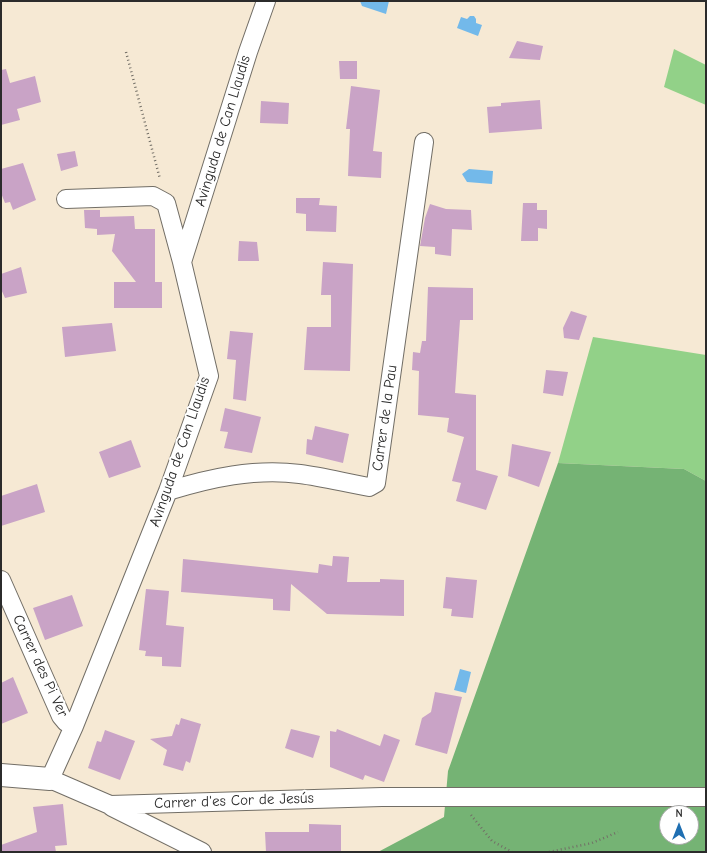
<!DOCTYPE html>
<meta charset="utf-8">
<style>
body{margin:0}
#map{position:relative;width:707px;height:853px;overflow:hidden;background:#f6e9d4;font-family:"Comic Neue",sans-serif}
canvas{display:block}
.frame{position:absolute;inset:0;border:2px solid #2b2b2b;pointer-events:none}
.north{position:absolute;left:659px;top:805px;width:40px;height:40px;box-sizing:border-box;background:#fff;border:1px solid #aaa;border-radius:50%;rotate:0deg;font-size:11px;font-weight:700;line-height:16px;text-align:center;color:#2b2b2b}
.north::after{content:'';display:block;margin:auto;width:14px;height:18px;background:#1f6fb2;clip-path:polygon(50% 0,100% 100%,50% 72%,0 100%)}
</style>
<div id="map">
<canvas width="707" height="853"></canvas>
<div class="frame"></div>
<div class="north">N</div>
</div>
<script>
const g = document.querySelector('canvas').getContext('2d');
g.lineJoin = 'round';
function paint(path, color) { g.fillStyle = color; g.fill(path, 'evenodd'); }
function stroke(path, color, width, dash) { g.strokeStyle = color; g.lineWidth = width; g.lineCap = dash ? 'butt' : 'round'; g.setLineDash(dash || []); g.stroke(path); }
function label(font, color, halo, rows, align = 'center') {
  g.font = font + ' "Comic Neue",sans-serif'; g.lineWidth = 4; g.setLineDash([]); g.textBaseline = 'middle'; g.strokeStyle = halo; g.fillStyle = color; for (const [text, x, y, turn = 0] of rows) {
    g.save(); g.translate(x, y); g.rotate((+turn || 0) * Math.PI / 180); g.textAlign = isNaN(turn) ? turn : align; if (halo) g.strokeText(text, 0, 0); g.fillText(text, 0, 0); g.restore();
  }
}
paint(new Path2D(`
 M674,49L706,65V105L664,87Z
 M593,337L706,355V481L684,469L558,463Z`), '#92d188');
paint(new Path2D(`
 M558,463L684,469L706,481V852H378L444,817L448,771ZM667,813H691V837H667Z`), '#75b374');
paint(new Path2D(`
 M360,1H389L386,14L362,6Z
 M470,16H474L476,19V23L482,25L478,36L457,28L461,17L467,19Z
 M469,169L493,171L492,184L467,182L462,174Z
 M460,669L471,672L466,693L454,690Z`), '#73b9ea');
paint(new Path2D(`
 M517,41L543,46L540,60L509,58Z
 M339,61H357V79H340Z
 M6,69L10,83L35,76L41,102L17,109L20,120L1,125V70Z
 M351,86L380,90L373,151L382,152L381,178L348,176L350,129H346Z
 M540,100L542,129L489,133L487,107L501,106V103Z
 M261,101L289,103L288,124L260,123Z
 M75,151L78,166L61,171L57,154Z
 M23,163L36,200L13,210L10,202L5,203L1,193V169Z
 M296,198H320L319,205L337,206L336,232L306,231V214L296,213Z
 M523,203H537V210H547V229L538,228V241H521Z
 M430,204L446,209L471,210L472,230L452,229L451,256L435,254V247L420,246L425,218Z
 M84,210H100V217L134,216L135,229H155V282H162V308H114V282H136L112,251L115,234L97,235V229L85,228Z
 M239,241L257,242L259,261H238Z
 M323,262L353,264L350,371L304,370L307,327H331V295H321Z
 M21,267L27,293L5,298L1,289V274Z
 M428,287L473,288V320H460L455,393L476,395V470L498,476L486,510L456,501L461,483L452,481L464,437L447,432L449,418L418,415L419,371L412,370L413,352L420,353L422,341H426Z
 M571,311L587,316L579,340L564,338L563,328Z
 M112,323L116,351L65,357L62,327Z
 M230,331L253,333L246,401L233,399L236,360L227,359Z
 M546,370L568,372L563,396L543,393Z
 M225,408L261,417L252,453L224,448L228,432L220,431Z
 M315,426L349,434L343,463L306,454L307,439L312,440Z
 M131,440L141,467L109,478L99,452Z
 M512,444L551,452L539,487L508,476Z
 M37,484L45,512L1,526V496Z
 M333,556L349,557L347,582H380V579L404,580V616L327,614L291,584L290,611L273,610V599L181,592L183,559L318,573L319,564L332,566Z
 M446,577L477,580L473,618L451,616L452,609L443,608Z
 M146,589L169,591L166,625L184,627L181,667L162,666V657L145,656L146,651L139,650Z
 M72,595L83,626L45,640L33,608Z
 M13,677L28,713L1,724V683Z
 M435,692L462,697L447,754L415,745L422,718L431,712Z
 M181,718L201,724L190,763L186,761L183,771L163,765L167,750L150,739L172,736L176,724L179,725Z
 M291,729L320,736L313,758L285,748Z
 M337,729L380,746L384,734L400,740L384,782L365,775L363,780L330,767V731L336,732Z
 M105,730L135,741L120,780L88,768L97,741L101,742Z
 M63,804L67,845L55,846L56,852H1V845L37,832L33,807Z
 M309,824L341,825V852H266L265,832H309Z`), '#c9a3c6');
const minor = new Path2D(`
 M266,1L248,52L182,262L209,376L168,491L74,726L50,779L110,805L382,797H706
 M66,199L153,196L166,203L182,262
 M168,491C210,478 255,468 300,474C323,477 346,483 369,487L376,483L424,142
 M1,580L61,716L66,722L74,726
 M112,807L202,852`);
const tertiary = new Path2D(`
 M1,775L50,779`);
stroke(minor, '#726e66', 20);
stroke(tertiary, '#726e66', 24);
stroke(new Path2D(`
 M126,52L160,179
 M471,815L492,841L512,852
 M549,852L592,843L618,832`), '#726e66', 2.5, [1, 3]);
stroke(minor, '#fff', 18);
stroke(tertiary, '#fff', 22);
label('15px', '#2b2b2b', '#fff', [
 ["Avinguda de Can Llaudis",223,131,-73],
 ["Carrer de la Pau",385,418,-82],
 ["Avinguda de Can Llaudis",180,452,-71],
 ["Carrer des Pi Ver",40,666,65],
 ["Carrer d'es Cor de Jesús",234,801,-2]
]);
</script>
